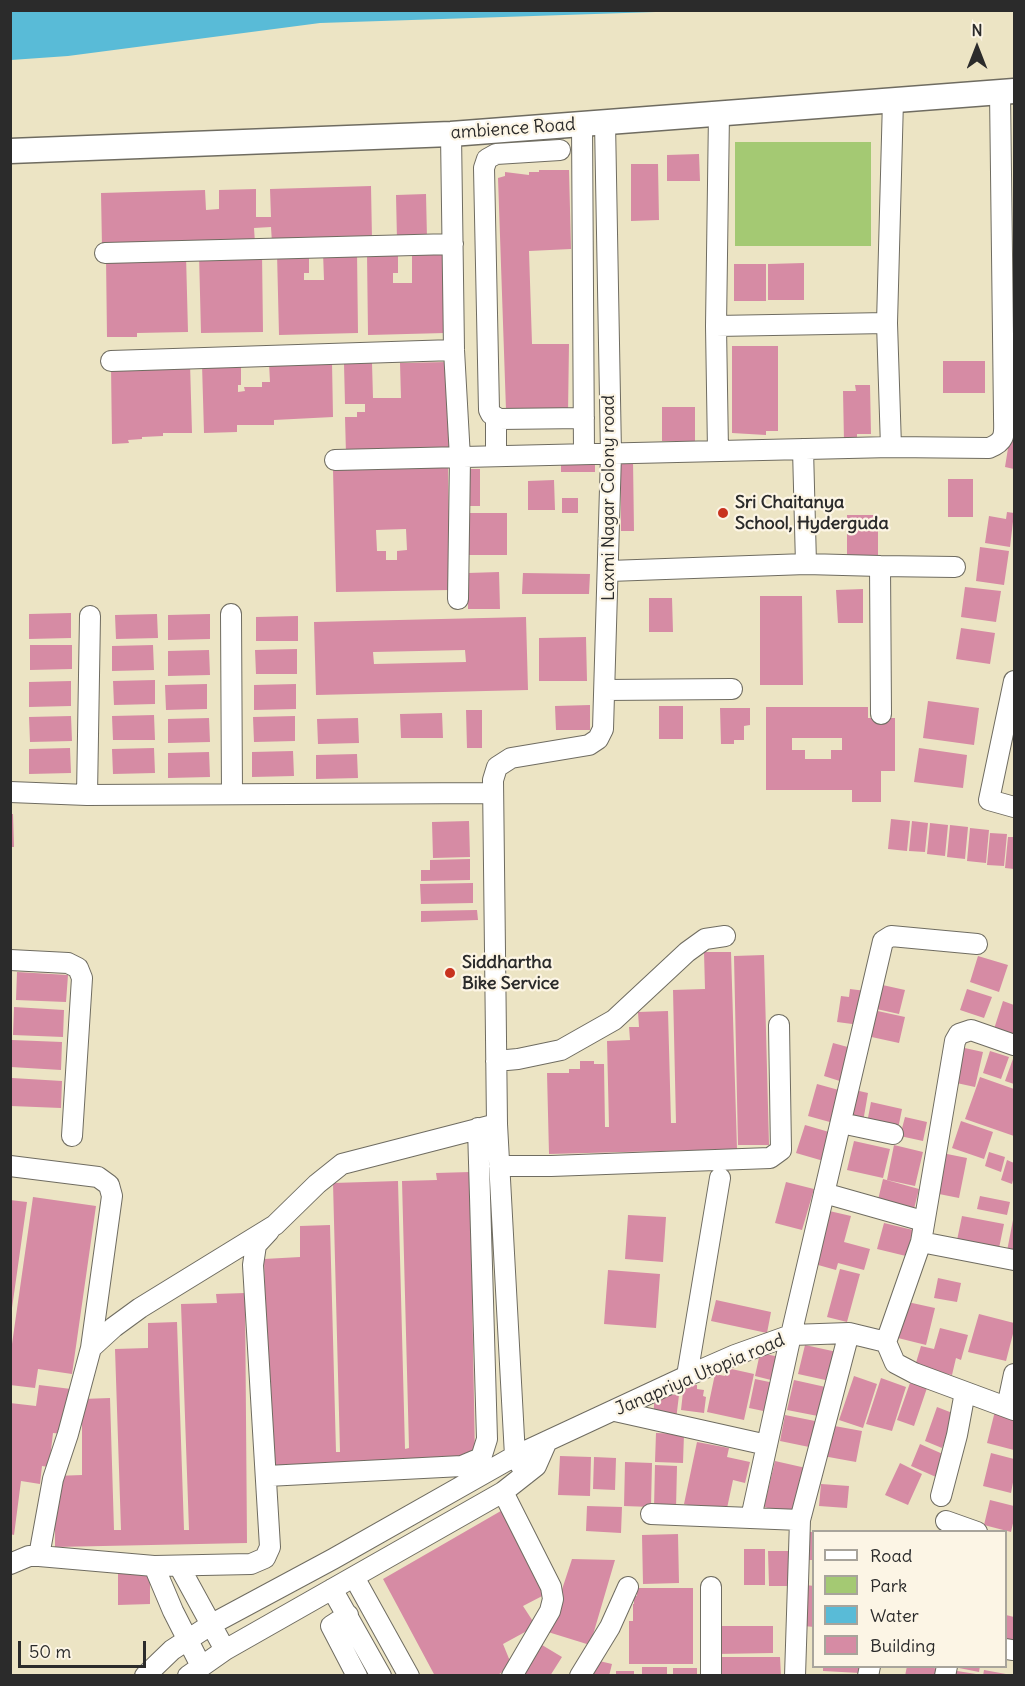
<!DOCTYPE html>
<style>
body{margin:0}
#map{position:relative;width:1025px;height:1686px;overflow:hidden;background:#ece4c4;font-family:Delius,sans-serif}
canvas{display:block}
.frame{position:absolute;inset:0;border:12px solid #2b2b2b;pointer-events:none}
.legend{position:absolute;left:812px;top:1530px;width:195px;height:138px;box-sizing:border-box;background:#fcf5e5;border:2px solid #a8a49b;margin:0;padding:8px 10px;list-style:none;font-size:18px;color:#2b2b2b}
.legend li{display:flex;align-items:center;gap:12px;height:30px}
.legend b{width:30px;border:2px solid #a8a49b}
.north{position:absolute;left:947px;top:18px;width:60px;height:60px;-webkit-text-stroke:4px #fcf5e5;paint-order:stroke;rotate:0deg;font-size:16px;font-weight:700;line-height:24px;text-align:center;color:#2b2b2b}
.north::after{content:'';display:block;margin:auto;width:21px;height:27px;background:#2b2b2b;clip-path:polygon(50% 0,100% 100%,50% 72%,0 100%)}
.scale{position:absolute;left:18px;top:1641px;width:128px;height:27px;box-sizing:border-box;border:3px solid #2b2b2b;border-top:0;padding-left:8px;font-size:18px;line-height:21px;white-space:nowrap;color:#2b2b2b;-webkit-text-stroke:4px #fcf5e5;paint-order:stroke}
</style>
<div id="map">
<canvas width="1025" height="1686"></canvas>
<div class="frame"></div>
<ul class="legend">
<li><b style="height:8px;background:#fff"></b>Road</li>
<li><b style="height:16px;background:#a4c973"></b>Park</li>
<li><b style="height:16px;background:#59bbd7"></b>Water</li>
<li><b style="height:16px;background:#d68ba4"></b>Building</li>
</ul>
<div class="north">N</div>
<div class="scale">50 m</div>
</div>
<script>
const g = document.querySelector('canvas').getContext('2d');
g.lineJoin = 'round';
function paint(path, color) { g.fillStyle = color; g.fill(path, 'evenodd'); }
function stroke(path, color, width, dash) { g.strokeStyle = color; g.lineWidth = width; g.lineCap = dash ? 'butt' : 'round'; g.setLineDash(dash || []); g.stroke(path); }
function label(font, color, halo, rows, align = 'center') {
  g.font = font + ' Delius,sans-serif'; g.lineWidth = 4.5; g.setLineDash([]); g.textBaseline = 'middle'; g.strokeStyle = halo; g.fillStyle = color; for (const [text, x, y, turn = 0] of rows) {
    g.save(); g.translate(x, y); g.rotate((+turn || 0) * Math.PI / 180); g.textAlign = isNaN(turn) ? turn : align; if (halo) g.strokeText(text, 0, 0); g.fillText(text, 0, 0); g.restore();
  }
}
paint(new Path2D(`
 M735,142H871V246H735Z`), '#a4c973');
paint(new Path2D(`
 M11,10H686V11L320,23L68,56L11,60Z`), '#59bbd7');
paint(new Path2D(`
 M699,154L700,181H667V155Z
 M631,164H658L659,220L631,221Z
 M539,170H569L571,249L529,251L532,344H569L568,413L506,410L498,178L505,176V172L529,175V172H539Z
 M371,186L372,240L272,243L271,227L254,228L255,243L102,247L101,193L205,190L206,210L219,209V190L256,189V217H271L270,189Z
 M426,194L427,239L397,240L396,195Z
 M357,251L358,333L279,335L277,253L309,252V273H304V280H324L323,252Z
 M398,252V273H393V283H412V252H444L445,333L368,335L367,253Z
 M262,253L263,332L201,333L199,254Z
 M186,255L188,332L137,333V337H107L106,257Z
 M804,263V300H768V264Z
 M734,264H766V301H734Z
 M732,346H778V431H766V435L732,433Z
 M943,361H985V393H943Z
 M332,362L333,417L274,420V425H237V432L204,433L202,364H241V385H238V392L245,391L244,387H262V382H270L269,363Z
 M447,362L449,451L346,454L345,417H357V412H365V404H345L344,364L372,363L373,398H401L400,363Z
 M190,363L192,433H163V436L142,437V439L128,440L129,443L112,444L111,365Z
 M855,385H870L871,434H857V441L844,442L843,391H856Z
 M662,407H695V441H662Z
 M1013,417H1014V469L1005,467Z
 M621,460H633L634,531H621Z
 M561,463H595V472H561Z
 M448,467L450,590L336,592L333,470ZM406,529L407,550L397,551V560H386V551H377L376,530Z
 M466,469H480V506H466Z
 M948,479H973V517H948Z
 M554,480L555,510H528V481Z
 M562,498H578V513H562Z
 M1007,512L1014,513L1010,547L985,543L989,516L1006,519Z
 M468,513H507V555H468Z
 M847,515H878V562H847Z
 M980,547L1009,551L1004,585L976,581Z
 M499,572L500,609H468V573Z
 M523,573L590,574L589,594H522Z
 M965,587L1001,591L996,622L961,617Z
 M863,589V623H838L836,590Z
 M760,596H802L803,685H760Z
 M649,598H672L673,632H649Z
 M71,613V638L29,639V614Z
 M157,614L158,638L116,639L115,615Z
 M210,614V639L168,640V615Z
 M298,616V641H256V617Z
 M526,617L528,690L316,695L314,622ZM465,650L466,662L374,664L373,652Z
 M961,628L995,633L990,664L956,659Z
 M586,637L587,681H539V638Z
 M30,645H72V669L30,670Z
 M153,645L154,670L112,671V646Z
 M297,649V674H256L255,650Z
 M209,650L210,675L168,676V651Z
 M155,680V704L114,705L113,681Z
 M71,681V706L29,707V682Z
 M207,684V709L166,710L165,685Z
 M296,684V709L254,710V685Z
 M928,701L979,708L974,745L923,738Z
 M590,705V730H556L555,706Z
 M659,706H683V739H659Z
 M766,707H868V718H895V771H881V802H852V790H766ZM792,738H842V750H831V759H805V750H792Z
 M720,708H750V725L744,726V740H734V744H721Z
 M466,710H482V748H467Z
 M442,713L443,738H401L400,714Z
 M154,715L155,740H113L112,716Z
 M71,716L72,741L30,742L29,717Z
 M295,716V741L254,742L253,717Z
 M209,718L210,742L168,743V719Z
 M358,718L359,743L318,744L317,719Z
 M70,748L71,773L29,774V749Z
 M154,748L155,773L113,774L112,749Z
 M919,748L967,755L963,788L914,782Z
 M293,751L294,776L252,777V752Z
 M209,752L210,777L168,778V753Z
 M357,754L358,778L316,779V755Z
 M10,814H13L14,847H10Z
 M891,819L910,821L907,851L888,849Z
 M469,821L470,857L433,858L432,822Z
 M912,821L928,823L925,852L909,851Z
 M930,823L948,825L945,856L927,854Z
 M950,825L968,827L965,859L947,857Z
 M970,828L989,830L986,863L967,861Z
 M990,833L1007,834L1004,866L987,865Z
 M1008,837H1014V869L1005,868Z
 M470,859V880L421,881V870H430V860Z
 M473,883V903L421,904L420,884Z
 M477,910L478,920L421,922V911Z
 M704,952H731L737,1149L549,1154L547,1073H569V1069H580V1061H594V1064H604L605,1127H609L607,1041L630,1040L629,1027H639L638,1012L668,1011L671,1123H676L673,990L705,989Z
 M764,955L769,1145H738L734,956Z
 M978,956L1008,965L999,992L970,982Z
 M17,972L68,975L66,1002L16,1000Z
 M878,984L905,990L899,1014L872,1008Z
 M850,989L866,991L860,1025L837,1022L841,996L849,997Z
 M967,989L992,997L984,1018L960,1010Z
 M1003,1001L1014,1005V1036L994,1029Z
 M14,1007L64,1010L63,1037L13,1035Z
 M873,1010L905,1017L899,1043L867,1036Z
 M12,1040L62,1042L61,1070L11,1067Z
 M833,1043L855,1049L846,1083L824,1076Z
 M960,1047L983,1052L975,1087L952,1082Z
 M990,1051L1009,1057L1001,1079L983,1073Z
 M1014,1056V1084L1005,1081Z
 M980,1077L1014,1089V1136L965,1119Z
 M12,1078L62,1081L61,1108L11,1106Z
 M817,1084L846,1092L837,1124L808,1116Z
 M855,1090L868,1093L863,1122L849,1119Z
 M871,1102L902,1109L898,1129L867,1123Z
 M905,1117L927,1122L923,1141L900,1136Z
 M961,1121L993,1132L984,1159L952,1148Z
 M805,1125L836,1134L827,1162L796,1153Z
 M854,1141L890,1149L883,1178L847,1170Z
 M894,1145L923,1152L915,1186L887,1180Z
 M937,1152L967,1158L959,1198L929,1192Z
 M989,1152L1005,1157L1001,1172L985,1166Z
 M1007,1160L1014,1163V1176L1012,1184L1001,1180Z
 M470,1172L475,1459L269,1467L264,1259L300,1257V1226L330,1225L336,1452H340L333,1183L398,1181L405,1449L409,1448L402,1181L437,1180L436,1173Z
 M883,1179L919,1189L914,1209L877,1204Z
 M786,1182L814,1189L802,1230L775,1223Z
 M980,1196L1010,1202L1007,1215L977,1209Z
 M33,1197L96,1206L72,1374L38,1369L35,1388L10,1385V1358Z
 M10,1200L27,1202L12,1308H10Z
 M825,1210L851,1216L844,1242L870,1249L864,1270L838,1263L836,1270L811,1263Z
 M628,1215L666,1217L663,1262L625,1259Z
 M962,1216L1004,1224L998,1253L956,1245Z
 M1013,1220H1014V1252L1007,1251Z
 M884,1223L913,1230L906,1256L877,1249Z
 M840,1269L860,1274L847,1322L827,1317Z
 M608,1270L660,1274L656,1328L604,1324Z
 M938,1278L961,1283L957,1302L934,1298Z
 M245,1293L247,1543L55,1547V1476L82,1475V1399L110,1398L114,1530H121L115,1349L148,1348V1323L177,1322L184,1530H189L181,1304L217,1303L216,1294Z
 M716,1300L771,1312L767,1333L711,1321Z
 M903,1301L935,1308L926,1345L894,1337Z
 M979,1314L1014,1323V1330L1006,1361L968,1352Z
 M940,1328L968,1335L961,1360L956,1358L952,1375L915,1366L921,1346L934,1349Z
 M805,1345L837,1352L830,1381L798,1374Z
 M760,1353L785,1358L779,1382L755,1376Z
 M727,1368L754,1374L744,1420L707,1412L715,1374L725,1376Z
 M854,1376L877,1384L863,1428L839,1420Z
 M881,1378L906,1387L892,1431L866,1424Z
 M755,1379L779,1384L773,1413L749,1408Z
 M794,1380L830,1388L823,1417L787,1410Z
 M684,1383L697,1385V1389L704,1390L703,1396L706,1397L704,1413L681,1410Z
 M910,1383L927,1388L914,1426L897,1420Z
 M39,1385L71,1389L65,1434L53,1433L49,1467L42,1466L40,1484L21,1481L14,1535L10,1534V1403L36,1406Z
 M655,1393L679,1395L676,1420L653,1418Z
 M937,1407L955,1414L942,1448L925,1441Z
 M996,1407L1014,1412V1450L987,1443Z
 M785,1415L820,1422L814,1448L780,1441Z
 M829,1425L862,1431L856,1462L823,1456Z
 M656,1433L684,1434L683,1463L655,1462Z
 M697,1442L729,1448L727,1457L750,1462L745,1483L733,1480L726,1513L684,1504Z
 M920,1444L945,1455L936,1477L911,1466Z
 M991,1453L1014,1459V1477L1011,1493L983,1486Z
 M560,1456L591,1457L590,1496L558,1495Z
 M594,1457L616,1458L615,1490L593,1489Z
 M775,1461L806,1468L795,1515L764,1507Z
 M625,1462L652,1463L651,1507L624,1506Z
 M900,1463L922,1474L908,1505L885,1495Z
 M655,1465L677,1466L676,1509L654,1508Z
 M821,1484L849,1486L847,1508L819,1506Z
 M990,1500L1014,1506V1519L1011,1532L984,1525Z
 M587,1506L622,1507L621,1533L586,1531Z
 M506,1508L548,1593L523,1606L536,1626L503,1644L512,1666L496,1676H435L383,1579Z
 M802,1532H814V1560H802Z
 M678,1534L679,1583L643,1584L642,1535Z
 M744,1549H765V1585H744Z
 M768,1551H791V1586H769Z
 M572,1559L615,1560L590,1645L548,1632Z
 M118,1571H150V1604L118,1605Z
 M806,1585L814,1586V1627L804,1626Z
 M637,1588H693V1664H629V1621H633V1604H634V1596H637Z
 M1006,1615L1014,1617V1646L1006,1644Z
 M716,1626H773V1653L716,1654Z
 M542,1645L562,1657L550,1676H523Z
 M720,1657H780L781,1676H720Z
 M595,1660L612,1664L609,1676H592Z
 M823,1666H861L860,1673L823,1671Z
 M907,1666H925L938,1669L937,1676H905Z
 M949,1666H980L979,1672Z
 M642,1667H667V1676H642Z
 M673,1668H697V1676H673Z
 M951,1670L976,1674V1676H950Z
 M984,1670L1006,1674V1676H983Z
 M616,1671H634V1676H616Z`), '#d68ba4');
const minor = new Path2D(`
 M582,124L584,454
 M451,134L454,350L460,458L458,599
 M560,150L496,154L487,159L484,168L489,410L491,414L499,419L584,418
 M105,253L453,244
 M716,326L887,323
 M111,361L454,350
 M496,418V455
 M891,447L887,323L893,100
 M803,449L806,564
 M718,451L716,326L719,113
 M335,460L891,447L989,448C1007,441 1004,433 1004,416L1000,92
 M880,566L955,567
 M609,571L806,564L880,566L881,714
 M231,614L232,794
 M1014,681L989,800L1014,807
 M605,690L732,689
 M10,792L87,795L493,793
 M87,795L90,616
 M10,960L68,963L78,968L82,978L72,1136
 M496,1061L518,1059L561,1050L614,1020L687,952L705,939L725,936
 M841,1123L893,1134
 M10,1166L98,1177L109,1185L112,1196L91,1348
 M499,1166H551L770,1158L781,1150L779,1025
 M824,1193L923,1221
 M921,1242L1014,1260
 M886,1342L921,1242L955,1041L959,1034L971,1030L1014,1045
 M687,1376L720,1178
 M1007,1407L1014,1374
 M615,1411L767,1445
 M526,1474L515,1456L497,1124L493,780L497,767L511,758L589,745L598,739L603,729L611,454L605,122
 M267,1476L462,1466L481,1458L487,1439L478,1128
 M503,1492L551,1587L553,1599L550,1611L512,1676
 M941,1496L957,1435L965,1392
 M651,1514L800,1520
 M751,1518L791,1335L883,941L891,936L977,944
 M946,1521L977,1532
 M39,1556L53,1479L68,1434L91,1348L114,1327L140,1308L275,1225L317,1184L342,1164L497,1124
 M10,1564L29,1556H39L154,1566L251,1564L265,1558L270,1547L253,1265L256,1245L269,1231
 M154,1566L173,1611L201,1666
 M179,1566L225,1650
 M354,1577L409,1676
 M332,1589L381,1676
 M348,1615L331,1626L357,1676
 M1006,1649L1012,1650
 M145,1676L172,1650L212,1624L333,1559L515,1456L687,1376L735,1355L791,1335L849,1333L886,1342L895,1363L914,1373L1014,1410
 M188,1676L225,1650L503,1492L536,1466L547,1441
 M580,1676L610,1627L628,1587
 M711,1676V1587
 M795,1676L800,1520L849,1333
 M868,1676L870,1666
 M945,1676L947,1666`);
const tertiary = new Path2D(`
 M10,151L451,134L1014,91`);
stroke(minor, '#6f6c61', 22);
stroke(tertiary, '#6f6c61', 27);
stroke(minor, '#fff', 20);
stroke(tertiary, '#fff', 24);
for (const [x, y, r, color] of [
 [723,513,6,"#c8321e"],
 [450,973,6,"#c8321e"]
]) { const dot = new Path2D(); dot.arc(x, y, r, 0, 2 * Math.PI); g.fillStyle = color; g.fill(dot); stroke(dot, '#fcf5e5', 2); }
label('18px', '#2b2b2b', '#fcf5e5', [
 ["ambience Road",513,129,-4],
 ["Laxmi Nagar Colony road",609,498,-90],
 ["Janapriya Utopia road",700,1375,-23]
]);
label('bold 18px', '#2b2b2b', '#fcf5e5', [
 ["Sri Chaitanya",735,503],
 ["School, Hyderguda",735,524],
 ["Siddhartha",462,963],
 ["Bike Service",462,984]
], 'left');
</script>
